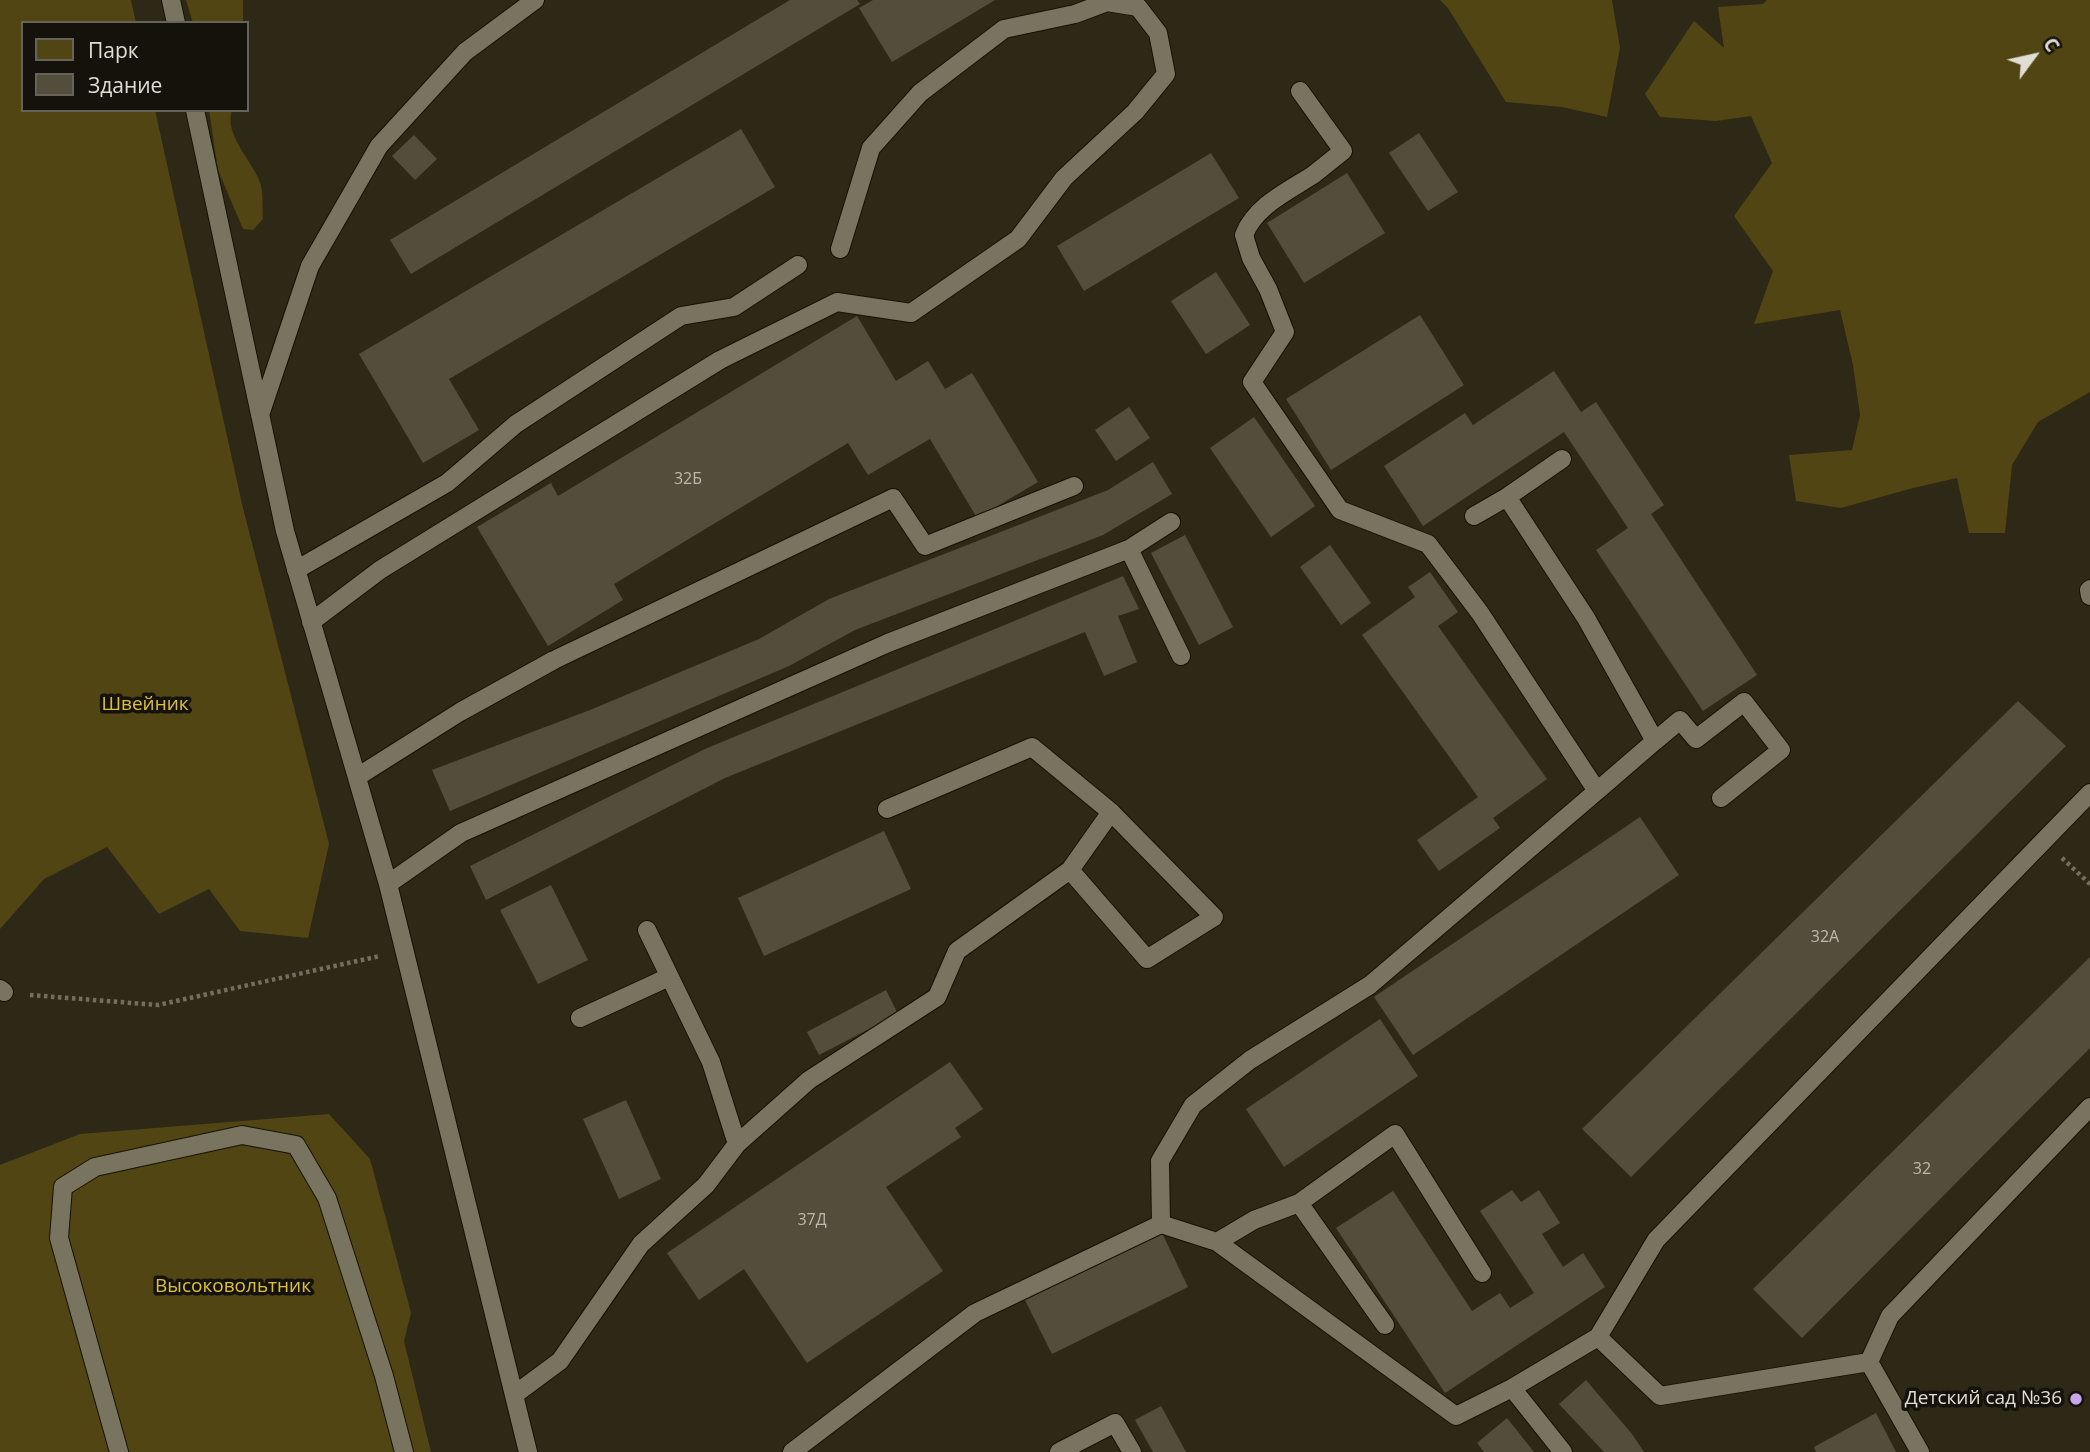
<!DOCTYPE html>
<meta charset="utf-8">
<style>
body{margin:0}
#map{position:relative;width:2090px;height:1452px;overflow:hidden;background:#2e2917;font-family:"Open Sans",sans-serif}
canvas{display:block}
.legend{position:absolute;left:21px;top:21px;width:228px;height:91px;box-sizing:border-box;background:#14120a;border:2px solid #66635a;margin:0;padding:9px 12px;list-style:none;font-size:21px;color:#e0ddd2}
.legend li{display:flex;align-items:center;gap:14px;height:35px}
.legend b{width:35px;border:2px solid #66635a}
.north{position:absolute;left:1999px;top:21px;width:70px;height:70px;-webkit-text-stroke:5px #14120a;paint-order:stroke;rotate:57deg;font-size:19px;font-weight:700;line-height:28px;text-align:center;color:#e0ddd2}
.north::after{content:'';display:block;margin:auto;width:24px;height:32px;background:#e0ddd2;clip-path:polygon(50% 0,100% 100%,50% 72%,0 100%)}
</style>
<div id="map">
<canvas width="2090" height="1452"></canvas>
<ul class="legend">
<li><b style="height:19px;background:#504513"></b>Парк</li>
<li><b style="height:19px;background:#534e3b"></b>Здание</li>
</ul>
<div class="north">С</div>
</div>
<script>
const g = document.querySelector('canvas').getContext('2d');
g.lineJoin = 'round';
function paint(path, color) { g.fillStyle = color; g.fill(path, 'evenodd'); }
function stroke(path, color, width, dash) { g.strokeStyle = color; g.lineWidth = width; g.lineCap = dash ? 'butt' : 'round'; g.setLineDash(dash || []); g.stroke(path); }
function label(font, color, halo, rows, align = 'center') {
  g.font = font + ' "Open Sans",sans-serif'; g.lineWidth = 7; g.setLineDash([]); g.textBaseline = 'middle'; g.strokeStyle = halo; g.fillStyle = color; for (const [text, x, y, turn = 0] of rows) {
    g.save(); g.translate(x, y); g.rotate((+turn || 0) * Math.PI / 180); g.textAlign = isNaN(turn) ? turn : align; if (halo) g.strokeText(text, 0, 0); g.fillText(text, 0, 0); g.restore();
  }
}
paint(new Path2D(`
 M0,0H131L136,23H23V110H155L242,504L329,844L308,938L240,931L209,889L159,914L107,847L44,879L0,929Z
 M186,0H243V23H193Z
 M1440,0H1612L1620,48L1607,117L1562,107L1506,102L1448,8Z
 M1767,0H2090V392L2038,422L2012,465L2005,533H1969L1957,478L1913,488L1841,508L1796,501L1789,455L1852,450L1860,415L1853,365L1840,310L1754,324L1773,271L1734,216L1772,163L1751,116L1716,121L1660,117L1645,94L1694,21L1724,48L1718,7L1763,4Z
 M209,110H232C224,135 251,159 259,180C264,191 262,207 263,219L253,230L243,229L218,170Z
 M329,1114L370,1159L411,1313L404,1341L431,1452H0V1165L80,1134Z`), '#504513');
paint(new Path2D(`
 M790,0H857L860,4L411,274L390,240Z
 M873,0H995L892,62L859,8Z
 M741,129L775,187L449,379L479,430L423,463L359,354Z
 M1419,133L1458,192L1428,211L1389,153Z
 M414,135L437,159L415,180L392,156Z
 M1211,153L1239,198L1084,291L1057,246Z
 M1347,173L1385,233L1304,283L1267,223Z
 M1216,272L1250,325L1206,354L1171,301Z
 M1420,315L1464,385L1331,470L1286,399Z
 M857,316L896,381L928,361L945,389L972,373L1038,482L977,518L930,439L868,475L848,443L614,584L623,600L548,646L477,527L551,483L558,496Z
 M1554,371L1581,412L1596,402L1664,505L1651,514L1757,675L1703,711L1596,550L1628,528L1564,432L1423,526L1384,466L1465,413L1473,425Z
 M1129,407L1150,438L1116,461L1095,430Z
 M1254,417L1315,506L1271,537L1210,448Z
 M1153,462L1172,494L1103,535L855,630L789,666L450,811L432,770L590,710L759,639L829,599L1108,490Z
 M1185,535L1233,627L1199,645L1151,553Z
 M1330,545L1371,603L1341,625L1300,567Z
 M1430,572L1458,612L1438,626L1547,779L1493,818L1500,828L1439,871L1417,840L1478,797L1362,635L1415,597L1408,587Z
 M1123,576L1139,609L1118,616L1137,662L1104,676L1085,632L725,778L486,900L470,866L705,749Z
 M2018,701L2066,746L1631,1177L1582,1129Z
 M1640,817L1679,875L1413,1055L1374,997Z
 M884,831L911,889L764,956L738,898Z
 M551,885L588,960L538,984L500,910Z
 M2090,957V1048L1802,1338L1753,1289Z
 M886,990L898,1014L819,1055L807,1032Z
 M1380,1019L1418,1076L1284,1167L1246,1109Z
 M950,1062L983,1109L955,1128L961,1137L886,1187L943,1271L807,1363L744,1269L699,1300L667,1253Z
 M626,1100L661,1179L619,1199L583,1119Z
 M1512,1190L1521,1202L1539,1190L1560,1223L1542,1234L1563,1267L1583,1253L1605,1287L1445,1393L1336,1228L1393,1191L1472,1311L1500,1293L1510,1308L1534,1293L1480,1211Z
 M1162,1233L1188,1287L1052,1354L1025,1300Z
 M1586,1380L1632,1434L1644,1452H1604L1559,1404Z
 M1161,1406L1186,1452H1153L1135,1420Z
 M1876,1413L1896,1452H1816L1814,1447Z
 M1507,1418L1534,1452H1484L1477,1443Z`), '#534e3b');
const lane = new Path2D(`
 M171,0L176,23
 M195,110L285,531L388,884L528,1452
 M260,415L310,266L379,146L465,52L535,0
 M1507,497L1586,618L1655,741L1597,791
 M1474,516L1507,497L1562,459
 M1129,549L1181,656
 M296,570L447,483L516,424L681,316L734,307L798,265
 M2090,589L2089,590L2090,596
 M311,622L380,570L720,360L837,302L911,313L1018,239L1064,178L1135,112L1166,74L1158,33L1138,7L1107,2L1075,14L1004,29L920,93L871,148L840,249
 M1655,741L1680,720L1696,739L1744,702L1781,750L1721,798
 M357,777L460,712L554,660L893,498L925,546L1074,486
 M887,809L1032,747L1111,812L1214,917L1147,959L1070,870
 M388,884L461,833L888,643L1129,549L1171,522
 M0,989L4,992
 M580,1018L669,977
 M737,1144L809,1080L937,997L957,951L1070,870L1111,812
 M1299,1203L1385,1325
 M1161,1224L1160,1161L1193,1105L1250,1060L1370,985L1597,791L1480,613L1428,544L1340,510L1252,382L1285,332L1268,289L1251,258L1244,235C1255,206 1288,191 1313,175C1323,167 1333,159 1343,151L1300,91
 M1217,1242L1254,1220L1299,1203L1395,1134L1482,1273
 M1598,1337L1660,1396L1869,1362L1920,1452
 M1869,1362L1890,1316L2090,1107
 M1512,1388L1563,1452
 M514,1395L560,1361L641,1244L706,1185L737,1144L711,1062L647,930
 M119,1452L59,1238L63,1187L95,1167L242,1135L296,1145L327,1198L384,1376L404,1452
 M792,1452L975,1313L1161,1224L1217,1242L1456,1416L1512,1388L1598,1337L1656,1240L2090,793
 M1059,1452L1115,1423L1132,1452`);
stroke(lane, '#161202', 20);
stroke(new Path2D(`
 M2062,858L2090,884
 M30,995L158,1005L380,956`), '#736f60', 4.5, [3.5, 3.5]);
stroke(lane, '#797460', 18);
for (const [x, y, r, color] of [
 [2076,1399,7,"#c9a5ee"]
]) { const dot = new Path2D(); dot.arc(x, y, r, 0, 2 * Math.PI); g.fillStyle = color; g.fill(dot); stroke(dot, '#14120a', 2.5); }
label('16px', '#bdb9ac', null, [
 ["32Б",688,479],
 ["32А",1825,937],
 ["32",1922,1169],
 ["37Д",812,1220]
]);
label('19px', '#ddc037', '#14120a', [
 ["Швейник",145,705],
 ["Высоковольтник",233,1287]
]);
label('19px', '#e0ddd2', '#14120a', [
 ["Детский сад №36",2062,1399]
], 'right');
</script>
